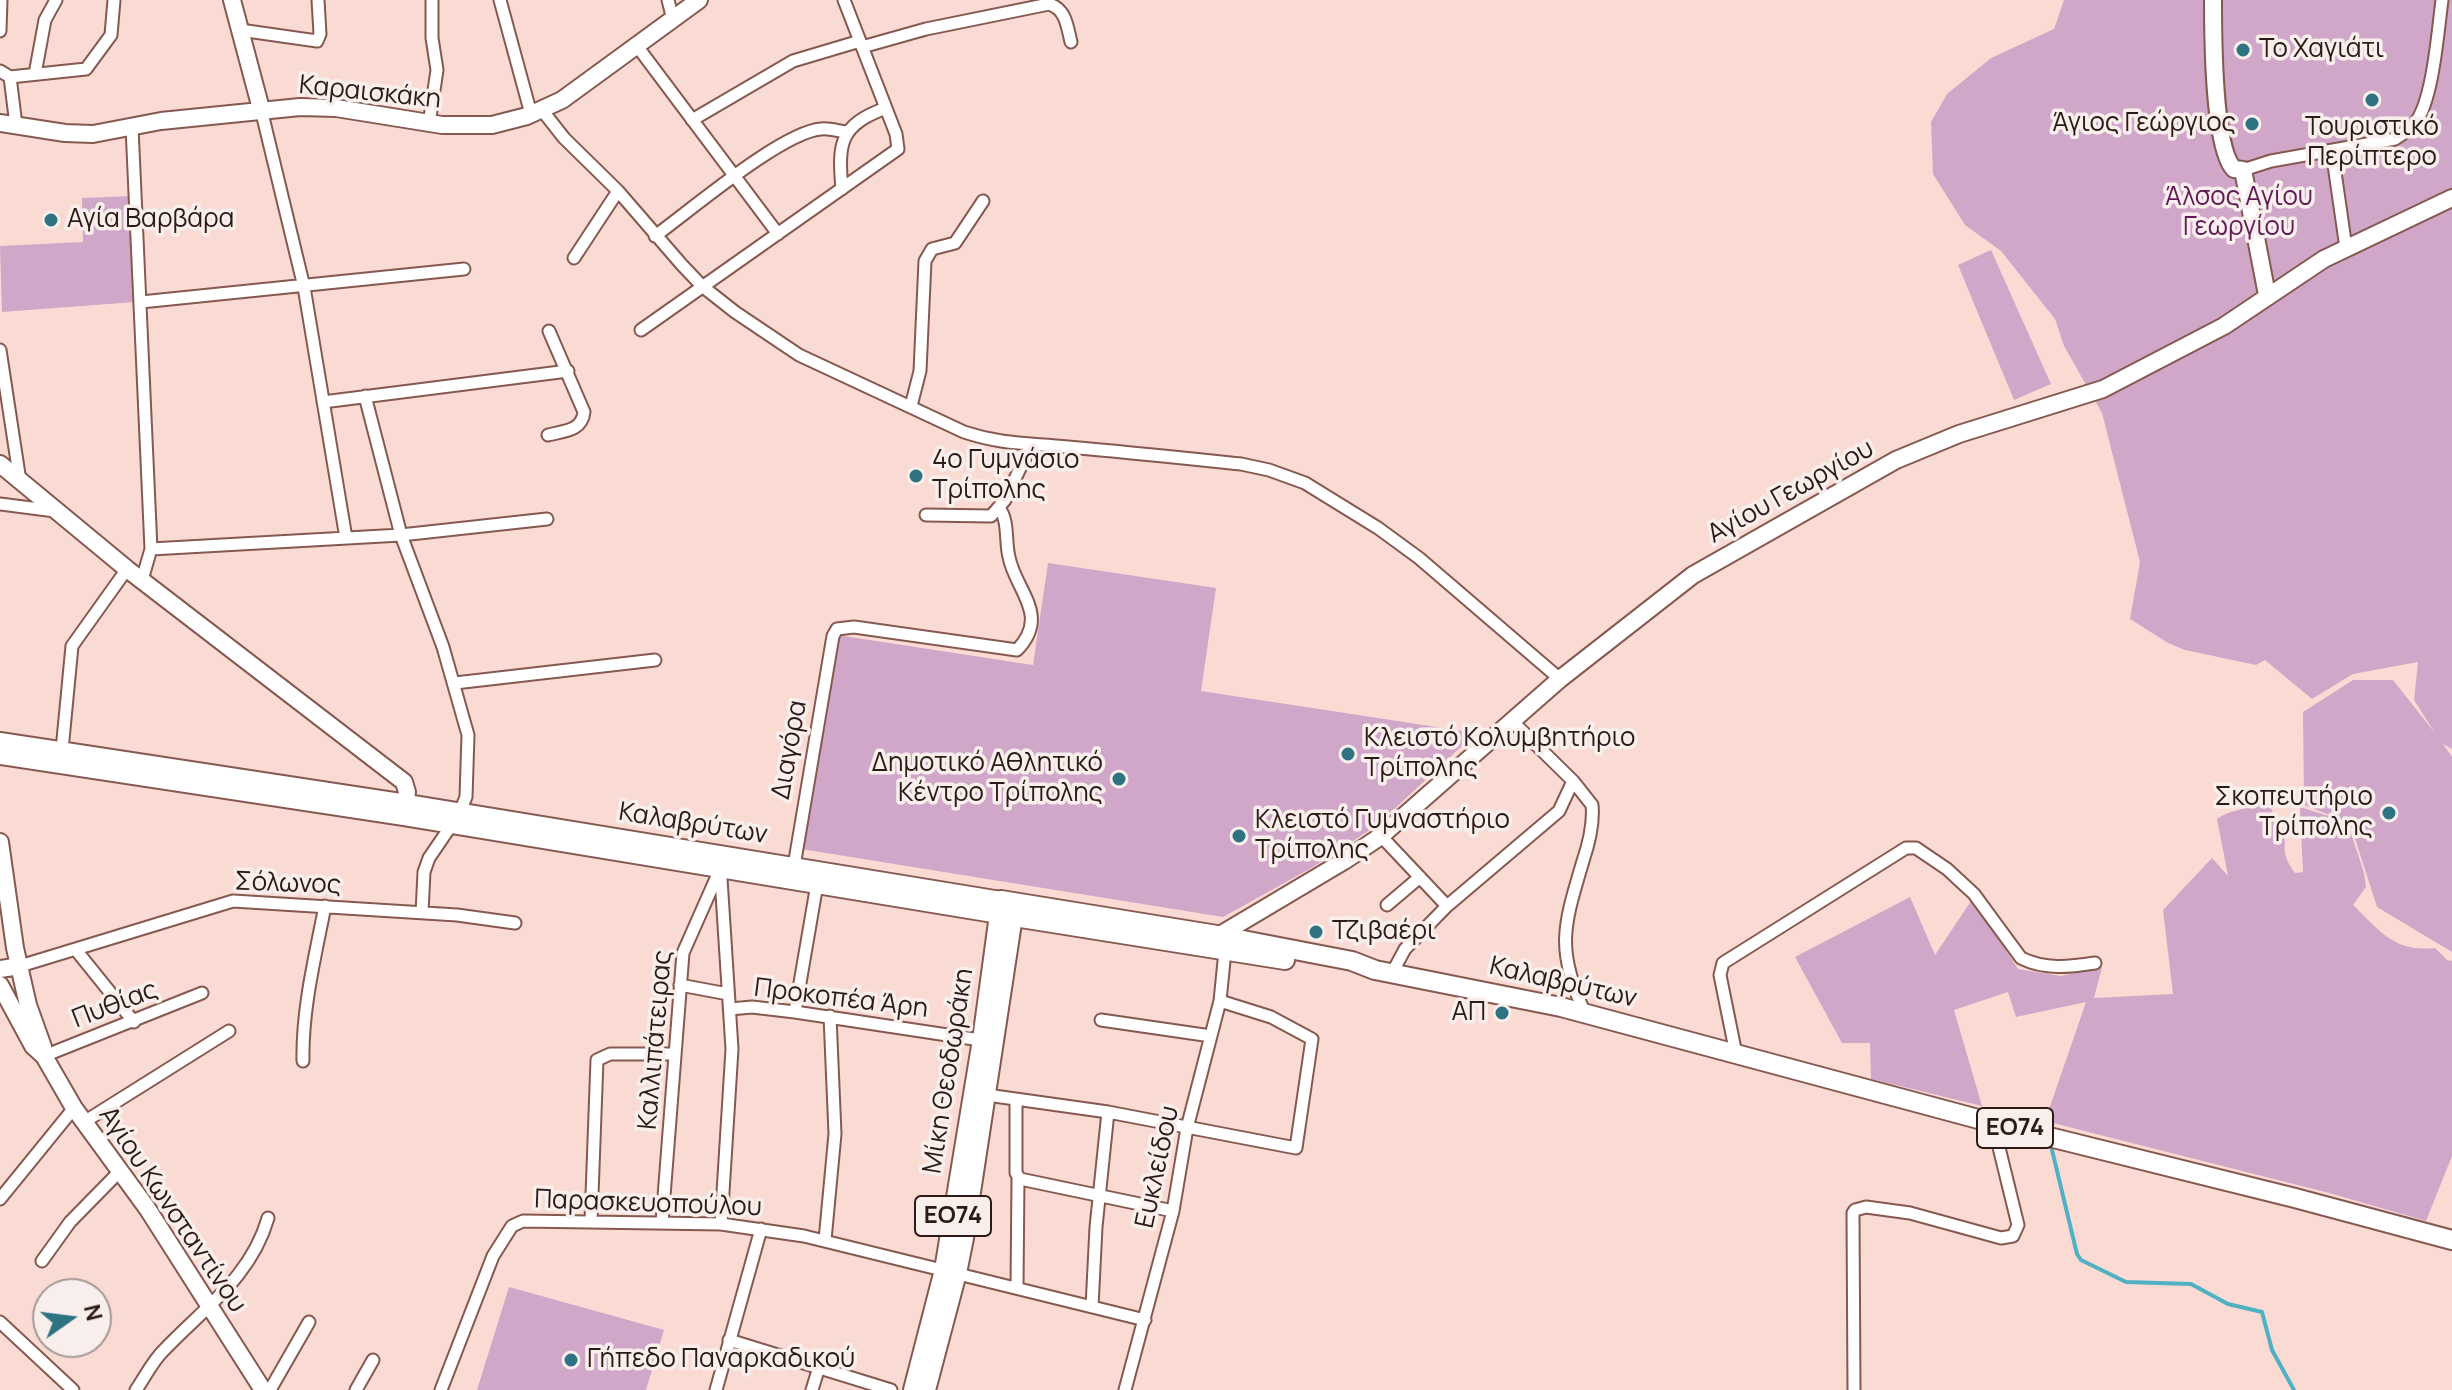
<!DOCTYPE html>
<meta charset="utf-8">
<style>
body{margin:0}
#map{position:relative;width:2452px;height:1390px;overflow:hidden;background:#fadbd4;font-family:Manrope,sans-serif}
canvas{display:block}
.north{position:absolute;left:32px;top:1278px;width:80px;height:80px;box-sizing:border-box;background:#f8eeeb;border:2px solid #a69996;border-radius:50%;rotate:76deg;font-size:22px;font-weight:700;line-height:32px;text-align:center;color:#2c1a16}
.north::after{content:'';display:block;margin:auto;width:28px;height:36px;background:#2e7382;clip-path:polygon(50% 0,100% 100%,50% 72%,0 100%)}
</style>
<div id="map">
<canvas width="2452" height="1390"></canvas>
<div class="north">N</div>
</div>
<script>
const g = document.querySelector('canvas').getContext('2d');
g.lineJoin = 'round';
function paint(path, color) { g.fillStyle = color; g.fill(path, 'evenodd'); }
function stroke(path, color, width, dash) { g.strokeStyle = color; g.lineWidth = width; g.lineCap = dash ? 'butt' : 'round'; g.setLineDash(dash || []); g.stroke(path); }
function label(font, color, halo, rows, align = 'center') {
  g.font = font + ' Manrope,sans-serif'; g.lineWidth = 7; g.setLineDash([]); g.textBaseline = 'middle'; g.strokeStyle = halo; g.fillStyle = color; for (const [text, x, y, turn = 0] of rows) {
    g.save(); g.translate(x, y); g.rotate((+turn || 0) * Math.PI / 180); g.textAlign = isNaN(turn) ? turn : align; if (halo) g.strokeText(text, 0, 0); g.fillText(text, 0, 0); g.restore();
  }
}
paint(new Path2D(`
 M2064,0H2452V749L2443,744L2452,757V952L2377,907L2350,823L2304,805L2303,712L2353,680H2393L2435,733L2414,700L2418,662L2353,674L2312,699L2265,660L2256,665L2185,650L2168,643L2130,619L2140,562L2102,413L2064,346L2055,319L2001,251L1965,225L1933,174L1931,122L1947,94L1991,58L2054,29Z
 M131,196L135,302L2,312L0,246L83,242L82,198Z
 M1991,250L2051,384L2014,400L1958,265Z
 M1048,563L1216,588L1201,691L1476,733L1376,826L1313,867L1223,917L801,849L837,635L1033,665Z
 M2253,803L2270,804C2272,814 2278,819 2282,828C2289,848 2278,850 2295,873L2303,872L2300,807L2332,817L2349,827L2364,873L2366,887L2353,905C2381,932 2394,952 2435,948L2447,960L2452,961V1156L2426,1221L2329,1193L2045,1121L2086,1002L2016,1017L2008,992L1954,1010L1982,1106L1871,1079L1870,1043H1842L1795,957L1910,897L1935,955L1971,901L1987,920L2018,969L2061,976L2102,967L2094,998L2173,994L2163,910L2212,858L2228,876L2217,819C2229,810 2241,812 2253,803Z
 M509,1287L664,1330L646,1390H477Z`), '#d1a7c9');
stroke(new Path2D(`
 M2052,1150L2077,1254L2081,1260L2126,1282L2191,1284L2228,1304L2262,1312L2272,1350L2294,1390`), '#50b0c4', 4);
const street = new Path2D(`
 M500,0L531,114
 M668,0L673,20
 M240,30L317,41L320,34L318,0
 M0,31L1,0
 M637,46L778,234
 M862,47L926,29L1049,4C1066,9 1067,26 1071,42
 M0,71L10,77L16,125
 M35,74L45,20L56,0
 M10,77L86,69L111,35L114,0
 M261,109L304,287L346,538
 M542,110L564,138L618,191L682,265L702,286L735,312L799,355L964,432C1003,445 1029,443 1068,447C1126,452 1183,458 1241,464L1269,470L1305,483L1378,528L1419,558L1560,679
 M692,120L793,61L860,41
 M429,124L437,70L432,38V0
 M132,127L151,549L142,580
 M2332,151L2346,248
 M2243,170L2271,161L2395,139C2402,134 2410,130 2415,123C2433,101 2438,30 2442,0
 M842,189C838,144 839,125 886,108
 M655,236C691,210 782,132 821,129C829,128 838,131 846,132
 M574,258L618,191
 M141,302L464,269
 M641,330L898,149L896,134L844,0
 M0,350L20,481
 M365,396L401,535L443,647L468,735L466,797L459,814L429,858L424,872L422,913
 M323,402L568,371
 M911,406L920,371L925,261L932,249L955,243L983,201
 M548,435C564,431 582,431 584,412L549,331
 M0,504L55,511
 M926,515L991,516L1005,500L1031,445
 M151,549L401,535L547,519
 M455,683L655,660
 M1512,721L1573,781L1592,805C1594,824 1589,843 1583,861C1564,925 1555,949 1585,1013
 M62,750L72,646L127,569
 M1381,836L1447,906
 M720,863L732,1049L721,1224
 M793,872L833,636L837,629L854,627L1017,650C1051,615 1015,590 1009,557C1005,542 1009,520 999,508
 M1387,905L1420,877
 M76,950L134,1022
 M20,966L233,901L457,915L515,923
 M1392,973L1405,949L1447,906L1559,811L1573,781
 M680,985L728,994
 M730,1009L752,1007L795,1012L987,1041
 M795,1012L817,884
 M1101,1020L1211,1036
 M1736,1054L1720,975L1723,963L1906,848H1916L1947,869L1974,894L2021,958C2045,970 2069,967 2095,963
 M44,1056L202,993
 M303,1061C302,1009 315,957 325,906
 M987,1095L1108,1112L1296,1148L1312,1039L1271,1017L1220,1001
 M1016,1099V1173L1020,1179L1173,1211
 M84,1122L229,1031
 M0,1199L74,1108
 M591,1222L597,1060L610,1054H675
 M662,1222L683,953L718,874
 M825,1240L835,1134L830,1016
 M42,1261L70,1222L120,1171
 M1017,1288L1018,1177
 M1092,1307L1096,1227L1108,1112
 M0,1322L73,1390
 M729,1340L891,1390
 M136,1390C145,1377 153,1360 165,1349C205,1307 251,1277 268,1218
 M270,1390L309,1322
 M356,1390L373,1360
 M441,1390L493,1256L512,1226L523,1221L721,1224L804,1236L1145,1320
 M716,1390L761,1229
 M812,1390L819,1367
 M1125,1390L1173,1211L1187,1128L1220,1001L1225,951
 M1854,1390L1853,1213L1855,1210L1866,1207L1910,1213L2001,1238L2013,1236L2018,1225L1993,1123`);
const secondary = new Path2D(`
 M232,0L261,109
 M2213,0C2213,33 2213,148 2234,169L2243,170L2267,295
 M0,123L65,133L93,134L161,121L300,107L336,108L442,125H492L527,116L562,100L699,0
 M0,464L127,569L404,782L407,792L405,811
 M0,741L407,803L1001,900
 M0,756L404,817L999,915
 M0,842L15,948L28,1005L43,1047
 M1213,939L1344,861L1381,836L1560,679L1693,575L1896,460L1959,434L2103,389L2224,326L2324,259L2452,198
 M0,969L20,966
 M0,985L33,1046L44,1056L74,1108L147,1208L263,1390`);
const primary = new Path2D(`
 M1002,915L1285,960
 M913,1390L944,1270L982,1040L1001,900L1217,935L1352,961L1375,970L1561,1007L1993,1123L2295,1198L2452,1240
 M926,1390L957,1273L964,1238L1015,903`);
stroke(street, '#85594f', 15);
stroke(secondary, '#85594f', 20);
stroke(primary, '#85594f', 22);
stroke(street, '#fff', 11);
stroke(secondary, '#fff', 16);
stroke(primary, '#fff', 18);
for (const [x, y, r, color] of [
 [2243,50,8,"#2e7382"],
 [2372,100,8,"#2e7382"],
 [2252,124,8,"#2e7382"],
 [51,220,8,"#2e7382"],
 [916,476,8,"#2e7382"],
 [1348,754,8,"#2e7382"],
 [1119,779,8,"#2e7382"],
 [2389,813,8,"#2e7382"],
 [1239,836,8,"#2e7382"],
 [1316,932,8,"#2e7382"],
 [1502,1013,8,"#2e7382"],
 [571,1360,8,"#2e7382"]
]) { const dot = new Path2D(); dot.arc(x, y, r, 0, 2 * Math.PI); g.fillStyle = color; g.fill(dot); stroke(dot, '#f8eeeb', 3); }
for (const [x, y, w] of [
 [2015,1128,76],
 [953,1216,76]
]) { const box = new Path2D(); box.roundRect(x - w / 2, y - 20, w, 40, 6); g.fillStyle = '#f8eeeb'; g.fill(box); stroke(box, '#2c1a16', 2); }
label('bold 24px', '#2c1a16', null, [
 ["ΕΟ74",2015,1128],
 ["ΕΟ74",953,1216]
]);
label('26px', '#2c1a16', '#f8eeeb', [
 ["Το Χαγιάτι",2259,50],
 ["Άγιος Γεώργιος",2236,124,"right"],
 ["Τουριστικό",2372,128,"center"],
 ["Περίπτερο",2372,158,"center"],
 ["Αγία Βαρβάρα",67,220],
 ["4ο Γυμνάσιο",932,461],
 ["Τρίπολης",932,491],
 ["Κλειστό Κολυμβητήριο",1364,739],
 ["Τρίπολης",1364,769],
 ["Δημοτικό Αθλητικό",1103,764,"right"],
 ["Κέντρο Τρίπολης",1103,794,"right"],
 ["Σκοπευτήριο",2373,798,"right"],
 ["Τρίπολης",2373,828,"right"],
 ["Κλειστό Γυμναστήριο",1255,821],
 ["Τρίπολης",1255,851],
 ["Τζιβαέρι",1332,932],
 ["ΑΠ",1486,1013,"right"],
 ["Γήπεδο Παναρκαδικού",587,1360]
], 'left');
label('26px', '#2c1a16', '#f8eeeb', [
 ["Καραισκάκη",370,93,6],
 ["Αγίου Γεωργίου",1791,492,-29],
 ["Διαγόρα",790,750,-80],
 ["Καλαβρύτων",693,824,9],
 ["Σόλωνος",288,884,2],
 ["Καλαβρύτων",1563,983,13],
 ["Προκοπέα Άρη",841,999,7],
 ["Πυθίας",115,1005,-21],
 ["Καλλιπάτειρας",656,1040,-85],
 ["Μίκη Θεοδωράκη",949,1071,-81],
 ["Ευκλείδου",1158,1167,-78],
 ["Παρασκευοπούλου",648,1204,2],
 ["Αγίου Κωνσταντίνου",172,1210,56]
]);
label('26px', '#601b57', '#f8eeeb', [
 ["Άλσος Αγίου",2239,198],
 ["Γεωργίου",2239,228]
]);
</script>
